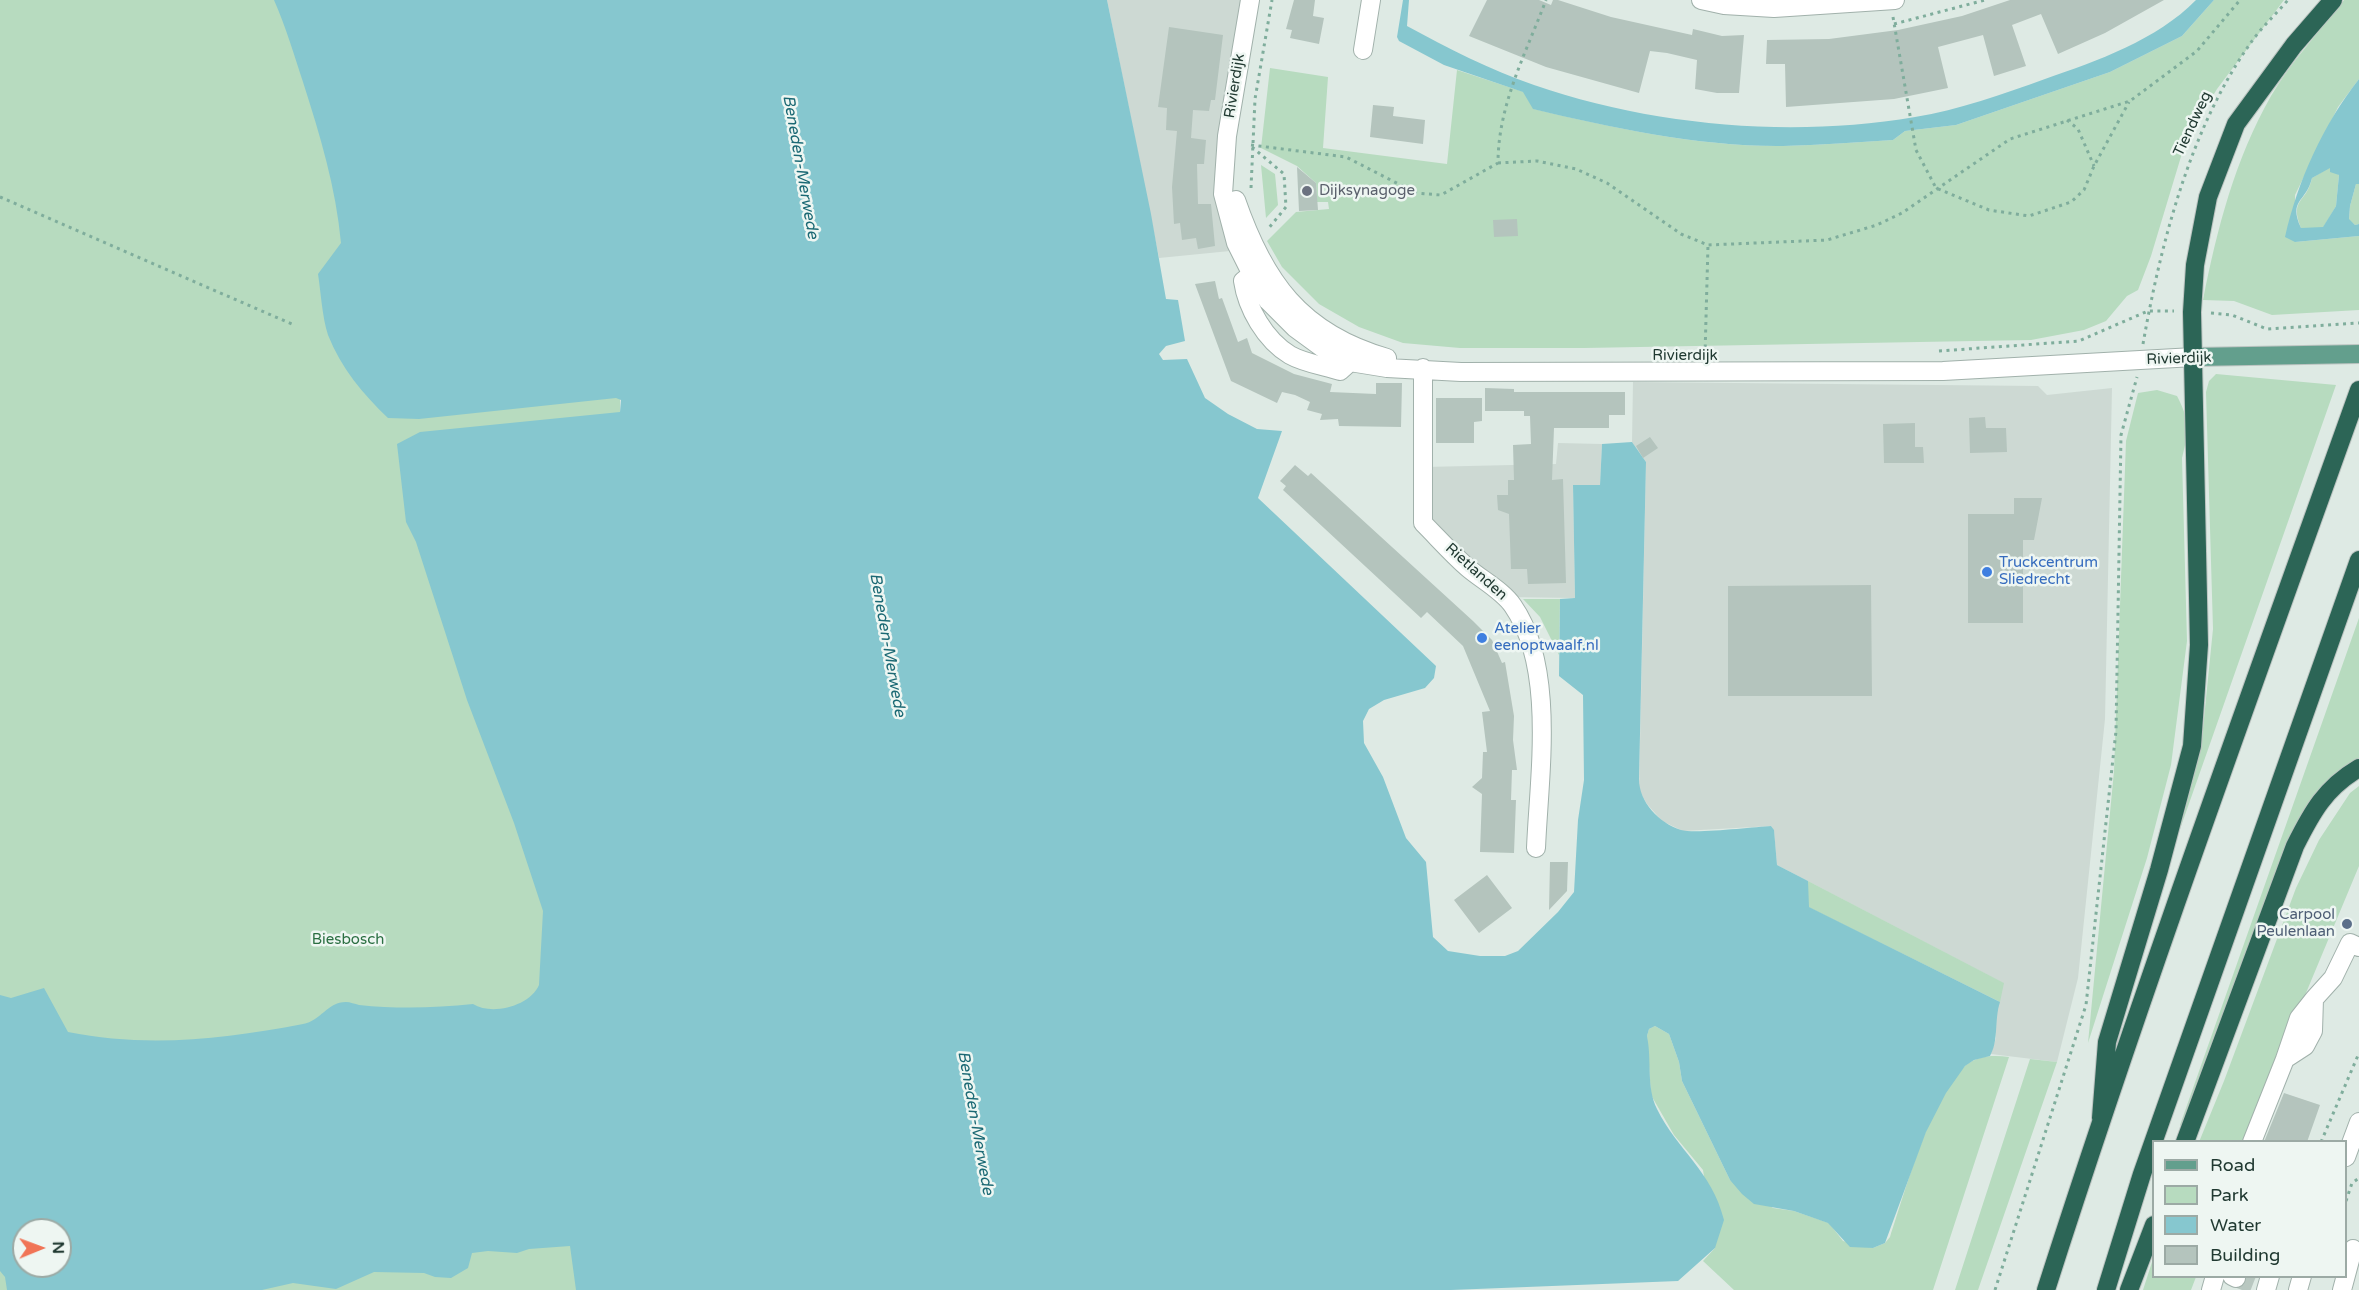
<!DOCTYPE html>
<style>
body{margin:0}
#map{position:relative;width:2359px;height:1290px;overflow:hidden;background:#deeae4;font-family:"Varela Round",sans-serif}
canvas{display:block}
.legend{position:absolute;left:2152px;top:1140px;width:195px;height:138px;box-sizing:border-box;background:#eef6f2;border:2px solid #9caaa5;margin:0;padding:8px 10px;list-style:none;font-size:18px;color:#203931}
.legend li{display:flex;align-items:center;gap:12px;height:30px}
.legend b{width:30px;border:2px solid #9caaa5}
.north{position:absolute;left:12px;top:1218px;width:60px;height:60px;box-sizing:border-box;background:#eef6f2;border:2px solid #9caaa5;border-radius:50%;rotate:89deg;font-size:16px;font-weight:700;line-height:24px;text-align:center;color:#203931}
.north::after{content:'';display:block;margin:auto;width:21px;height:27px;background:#f07456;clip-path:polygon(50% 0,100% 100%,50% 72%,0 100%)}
</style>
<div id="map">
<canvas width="2359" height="1290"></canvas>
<ul class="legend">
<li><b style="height:8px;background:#639f8d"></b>Road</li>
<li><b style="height:16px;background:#b7dbbf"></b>Park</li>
<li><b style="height:16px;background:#86c7cf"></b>Water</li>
<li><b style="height:16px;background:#b4c4bd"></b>Building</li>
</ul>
<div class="north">N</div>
</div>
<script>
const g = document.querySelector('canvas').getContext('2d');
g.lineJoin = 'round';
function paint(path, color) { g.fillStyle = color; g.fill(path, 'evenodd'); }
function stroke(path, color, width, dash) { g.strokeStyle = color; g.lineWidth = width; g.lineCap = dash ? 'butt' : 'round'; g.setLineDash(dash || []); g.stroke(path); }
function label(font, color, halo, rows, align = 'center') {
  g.font = font + ' "Varela Round",sans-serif'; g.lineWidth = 5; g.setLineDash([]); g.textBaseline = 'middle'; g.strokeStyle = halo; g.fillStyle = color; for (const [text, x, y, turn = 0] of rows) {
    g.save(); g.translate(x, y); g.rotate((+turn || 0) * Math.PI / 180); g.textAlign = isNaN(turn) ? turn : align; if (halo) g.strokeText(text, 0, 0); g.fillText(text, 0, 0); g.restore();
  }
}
paint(new Path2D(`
 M1107,0H1246L1217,196L1230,251L1159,258Z
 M1633,382L2038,386L2047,395L2112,388L2105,719L2078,978L2057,1062L1991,1054L1996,1038L1994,1019L2003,983L1777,865L1774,831L1771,826L1683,831L1662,821L1647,804L1639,790L1646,462L1632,442Z
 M1558,443L1602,444L1600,485H1573L1575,598L1507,597L1434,528L1425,467L1556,464Z`), '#cdd9d3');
paint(new Path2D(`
 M0,0H536L620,400V412L751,1290H0ZM24,1230H60V1266H24Z
 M2214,0H2284L2217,89L2186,140L2151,256L2138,290L2127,296L2106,321L2084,330L2031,340L1584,348H1460L1403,343L1359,327L1319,304L1282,267L1267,241L1296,212L1329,209L1328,202H1317L1316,183L1297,166L1261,148L1270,68L1328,77L1323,148L1447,164L1457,70L1524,92L1534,109C1613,128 1701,147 1783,146C1820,145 1857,142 1893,140L1905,131L1956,125L2110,72L2182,36Z
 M2344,0H2359V79L2338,107L2295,195V242L2359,236V310L2272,315L2234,301L2203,300C2217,229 2235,159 2271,96C2290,63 2321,30 2344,0Z
 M1261,165L1275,174L1278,205L1266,218Z
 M2330,167L2339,175L2336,206L2323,228H2301C2289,198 2307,203 2312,178Z
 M2356,184H2359V224L2355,225L2349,220L2350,206Z
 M2216,374L2336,385L2179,832L2201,748L2213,629L2206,392L2209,381Z
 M2157,390L2177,396C2190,421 2189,431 2182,458L2187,641L2171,765L2147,858L2088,1043L2114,771L2126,441L2138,393Z
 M1523,599H1560L1559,655L1540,617Z
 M2359,618V758L2345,767L2321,789L2185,1128L2180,1125Z
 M2359,786V866L2283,1048L2247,1141L2199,1142L2224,1081L2296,888L2319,840L2350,793Z
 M1808,881L2004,983L2000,1002L1808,907Z
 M1655,1026L1669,1034L1679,1062L1682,1081L1730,1180L1773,1208L1794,1211L1829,1223L1843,1241L1873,1248L1885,1243L1890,1237C1905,1193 1931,1094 1966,1065C1979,1055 1994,1055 2009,1057L1933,1290H1734L1703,1261L1715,1248L1703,1170L1674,1135L1651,1095L1647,1036L1649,1029Z
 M2030,1059L2057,1062L1978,1290H1955Z
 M2153,1259L2154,1276L2196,1277L2191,1290H2143Z`), '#b7dbbf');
paint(new Path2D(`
 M274,0H1107L1151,214L1166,299L1178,300L1185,341L1166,346L1159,354L1163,360L1187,359L1205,398L1228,414L1257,429L1282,431L1258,498L1436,666L1434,678L1425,688L1384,700L1369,709L1363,721L1364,743L1383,777L1406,838L1426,862L1433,937L1448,951L1480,956H1505L1518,951L1558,912L1574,892L1578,820L1584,780L1583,695L1559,676L1560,599L1575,598L1573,485H1600L1602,444L1632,442L1646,462L1639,779C1639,802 1659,823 1681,830C1695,834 1753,827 1771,826L1774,830L1777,865L1808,881L1809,907L2000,1002C1994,1020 1999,1041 1990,1056L1974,1060L1965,1066L1946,1093L1926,1132L1885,1243L1873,1248L1850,1247L1828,1223L1794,1211L1754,1204L1742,1194L1730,1180L1682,1081L1679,1062L1669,1034L1655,1026L1649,1029L1647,1036C1652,1060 1646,1087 1657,1109C1677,1150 1712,1171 1724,1220L1715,1248L1678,1281L1451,1290H576L570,1246L529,1249L517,1253L488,1251L472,1253L468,1268L451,1278L435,1277L424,1273L374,1272L336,1289L293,1283L262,1290H7L5,1277L0,1271V995L11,998L44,988L68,1032C147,1048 225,1039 303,1024C321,1021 327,1002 346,1002C350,1002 355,1004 359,1005C397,1009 436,1008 473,1004C492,1016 530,1006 539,985L543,911L514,823L467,700L416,542L406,522L397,444L420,432L620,412L621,400L616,398L419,419L388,418C363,394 341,368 328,335C322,316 321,293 318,274L341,243C336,188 320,135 303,82C294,55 286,27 274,0ZM24,1230H60V1266H24Z
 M1403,0H1409L1407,26C1448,48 1490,70 1534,85C1653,126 1791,138 1915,117C1959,110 2003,94 2045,79C2097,61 2157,40 2196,0H2214L2182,36L2110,72L1956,125L1905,131L1893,140C1857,142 1820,145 1783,146C1702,147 1612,128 1533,109L1523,92L1444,65L1399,41L1397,37Z
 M2359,79V184H2356L2350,206L2349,219L2355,225L2359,224V236L2295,242L2285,237C2298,180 2323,125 2359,79ZM2330,168V172L2339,175L2336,206L2323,227L2301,228C2288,199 2306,203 2312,178Z`), '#86c7cf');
paint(new Path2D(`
 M1294,0H1315L1313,16L1324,18L1319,44L1290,38L1292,30L1286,29Z
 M1487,0H1539L1551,5L1553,0H1558L1611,17L1692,35L1693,29L1722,36L1744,35L1739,93H1717L1695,89L1697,60L1667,53L1650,51L1639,93L1546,67L1469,36Z
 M2010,0H2164L2105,33L2058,54L2041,14L2012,25L2026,66L1994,76L1983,35L1938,47L1948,88L1894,99L1786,107L1785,64H1766L1767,40L1829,39L1898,30L1962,16Z
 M1169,27L1223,35L1215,100H1211L1209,111L1193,110L1191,138L1206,140L1204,164H1197L1198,204H1211L1215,246L1198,249L1196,238L1182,240L1180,223L1174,224L1172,187L1177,131L1166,130L1167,108L1158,107Z
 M1373,105L1394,107L1393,116L1425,120L1423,144L1370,137Z
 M1297,167L1316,183L1318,210L1299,211Z
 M1517,219L1518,236L1494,237L1493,220Z
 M1215,281L1219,299L1222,298L1238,342L1247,338L1252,353L1294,374L1332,384L1330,392L1376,394V383H1402L1401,427L1339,426L1338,419L1320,420L1322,414L1307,410L1310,402L1295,395L1282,392L1277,403L1231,381L1195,284Z
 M1485,388L1514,389V392H1625V415H1609V428H1554L1552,480L1563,479L1566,583L1528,584L1527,569H1511L1509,514L1498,510L1497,495H1508V480H1514L1513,445L1531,444L1530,416H1524V411H1485Z
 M1436,398H1482V421L1474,422V443H1436Z
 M1985,417L1986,428H2006L2007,452L1970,453L1969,418Z
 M1915,423V447H1923L1924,463H1884L1883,424Z
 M1650,437L1658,448L1643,458L1636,446Z
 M1295,465L1308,476L1311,473L1473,621L1492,640L1502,663L1505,662L1514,716L1513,740L1517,770H1512L1511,800H1516L1514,853L1480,852L1482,794L1472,787L1482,778L1483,752H1487L1482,712L1490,711L1463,646L1427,612L1421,618L1283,490L1286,486L1280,481Z
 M2014,498H2042L2034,540H2023V623H1968V514H2014Z
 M1871,585L1872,696H1728V586Z
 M1550,862H1568L1567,891L1549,910Z
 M1487,875L1512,908L1479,933L1454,900Z
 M2284,1093L2320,1105L2307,1142H2264Z`), '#b4c4bd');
stroke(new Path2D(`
 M2236,1278L2254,1285`), '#b8c7c0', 18, [18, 9]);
const minor = new Path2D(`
 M1250,0L1227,136L1223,194L1236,243L1251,273L1268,301L1295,328L1321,347L1350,362L1387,368L1461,372L1943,371L2194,357
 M1701,0L1724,5L1774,8L1895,0
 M1363,50L1371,0
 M1236,200C1264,281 1300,333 1387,358
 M1259,268L1243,281C1247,308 1265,340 1290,355C1304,363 1324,366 1340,371L1350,362L1355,352
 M1423,368V523C1438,538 1452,554 1468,568C1482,580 1503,591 1513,606C1556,668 1539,776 1536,848
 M2285,1059L2299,1018L2314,999
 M2252,1142L2285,1059L2305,1046L2313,1031L2314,999L2333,978L2350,943L2359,947
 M2346,1157L2359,1122
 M2232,1276L2236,1278
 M2211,1290L2215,1276
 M2266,1290L2270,1276
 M2298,1290L2302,1276
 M2342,1290L2353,1249`);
const major = new Path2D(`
 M2194,357L2359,354`);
const highway = new Path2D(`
 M2101,1118L2107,1042L2159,870L2192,746L2199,645L2192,312L2195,265L2208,197L2236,124L2294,45L2333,0
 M2185,1142L2295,846C2312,812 2325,788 2359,768
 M2046,1290C2143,987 2252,689 2359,390
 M2106,1290L2142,1174L2359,560
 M2129,1290L2154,1225`);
stroke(minor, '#a1b1ab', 20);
stroke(major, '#bcc4c1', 20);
stroke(highway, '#bcc4c1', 20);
stroke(new Path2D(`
 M1893,17L1916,150L1936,188L1989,210L2029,216L2071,202L2084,190L2094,166L2129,102
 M1894,24L1985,0
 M2067,120L2078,129L2094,166
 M1251,145L1346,157L1416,193L1441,195L1498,163C1498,105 1526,53 1546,0
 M1252,147L1284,174L1286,207L1268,229
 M1498,163L1537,161L1576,169L1607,183L1681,234L1708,245L1827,240L1877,225L1902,213L2010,139L2130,101L2197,51L2240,0
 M1251,188L1255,99L1272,0
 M0,197L294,325
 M2211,313L2232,315L2267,329L2359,323
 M2143,344C2161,242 2191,126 2252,41C2262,27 2276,14 2288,0
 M1939,351L2079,341L2148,311H2174
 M1705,355L1708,245
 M2321,1142L2359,1053
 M2346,1201L2352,1183L2359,1178
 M1995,1290L2086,1005L2116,731L2121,435L2137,377`), '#7fad9c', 3, [3, 4.5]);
stroke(minor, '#fff', 18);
stroke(major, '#639f8d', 18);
stroke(highway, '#2c6556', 18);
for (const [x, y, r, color] of [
 [1307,191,6,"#6b7280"],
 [1987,572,6,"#3f7fe0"],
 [1482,638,6,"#3f7fe0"],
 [2347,924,6,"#5c6f8a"]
]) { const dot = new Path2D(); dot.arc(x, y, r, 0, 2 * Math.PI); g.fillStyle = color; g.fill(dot); stroke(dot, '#eef6f2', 2); }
label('15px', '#203931', '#eef6f2', [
 ["Rivierdijk",1235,86,-81],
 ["Tiendweg",2193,124,-65],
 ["Rivierdijk",1685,356],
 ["Rivierdijk",2179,359,-2],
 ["Rietlanden",1476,572,42]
]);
label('15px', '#5b616d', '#eef6f2', [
 ["Dijksynagoge",1319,191]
], 'left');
label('15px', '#366cbe', '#eef6f2', [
 ["Truckcentrum",1999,563],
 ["Sliedrecht",1999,580],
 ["Atelier",1494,629],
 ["eenoptwaalf.nl",1494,646]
], 'left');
label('15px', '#4e5e75', '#eef6f2', [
 ["Carpool",2335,915],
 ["Peulenlaan",2335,932]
], 'right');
label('15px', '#2b6f42', '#eef6f2', [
 ["Biesbosch",348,940]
]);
label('italic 16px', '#1b6974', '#eef6f2', [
 ["Beneden-Merwede",800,167,80],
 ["Beneden-Merwede",887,645,80],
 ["Beneden-Merwede",975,1123,80]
]);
</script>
